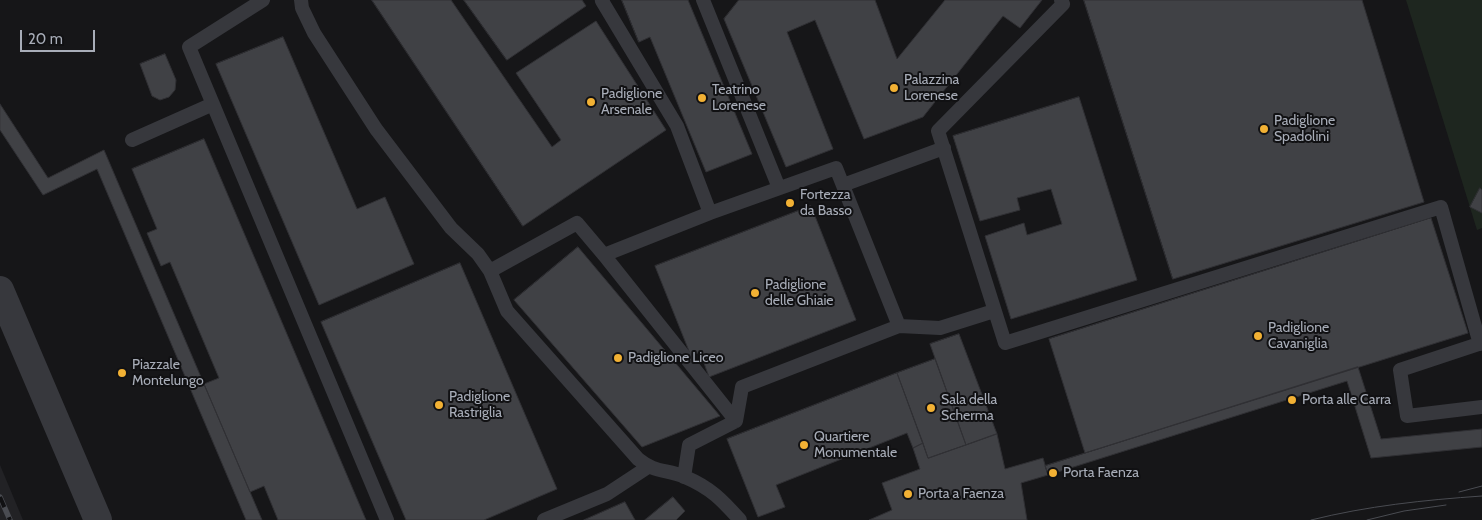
<!DOCTYPE html>
<style>
body{margin:0}
#map{position:relative;width:1482px;height:520px;overflow:hidden;background:#161618;font-family:Cabin,sans-serif}
canvas{display:block}
.scale{position:absolute;left:20px;top:30px;width:75px;height:22px;box-sizing:border-box;border:2px solid #a8adb8;border-top:0;padding-left:6px;font-size:15px;line-height:18px;white-space:nowrap;color:#a8adb8;-webkit-text-stroke:4px #111113;paint-order:stroke}
</style>
<div id="map">
<canvas width="1482" height="520"></canvas>
<div class="scale">20 m</div>
</div>
<script>
const g = document.querySelector('canvas').getContext('2d');
g.lineJoin = 'round';
function paint(path, color) { g.fillStyle = color; g.fill(path, 'evenodd'); }
function stroke(path, color, width, dash) { g.strokeStyle = color; g.lineWidth = width; g.lineCap = dash ? 'butt' : 'round'; g.setLineDash(dash || []); g.stroke(path); }
function label(font, color, halo, rows, align = 'center') {
  g.font = font + ' Cabin,sans-serif'; g.lineWidth = 4; g.setLineDash([]); g.textBaseline = 'middle'; g.strokeStyle = halo; g.fillStyle = color; for (const [text, x, y, turn = 0] of rows) {
    g.save(); g.translate(x, y); g.rotate((+turn || 0) * Math.PI / 180); g.textAlign = isNaN(turn) ? turn : align; if (halo) g.strokeText(text, 0, 0); g.fillText(text, 0, 0); g.restore();
  }
}
paint(new Path2D(`
 M0,465L23,520H0Z`), '#222225');
paint(new Path2D(`
 M1406,0H1482V228L1477,230Z`), '#1e261f');
const building = new Path2D(`
 M372,0H451L552,147L561,140L516,73L596,21L666,130L523,226Z
 M464,0H582L586,6L507,60Z
 M622,0H688L752,154L706,172L650,37L639,42Z
 M739,0H875L897,59L945,0H1042L1020,28L1003,16L923,117L864,139L815,20L787,32L833,149L786,167L724,19Z
 M1084,0H1362L1424,202L1173,279Z
 M283,37L357,209L385,197L414,264L319,305L216,64Z
 M165,54L176,80L175,90L169,97L160,100L152,96L140,64Z
 M1079,97L1137,280L1011,319L985,236L1024,223L1027,235L1062,224L1051,189L1017,198L1020,210L980,221L953,136Z
 M0,104L48,178L104,150L262,520H246L97,169L43,195L0,130Z
 M204,139L366,520H278L264,486L250,492L204,384L219,378L170,262L161,266L147,233L157,229L132,169Z
 M1480,188L1482,190V213L1470,207Z
 M811,206L856,320L709,377L700,352L691,356L655,266Z
 M1431,218L1468,333L1085,453L1049,339Z
 M578,247L720,416L642,447L514,300Z
 M460,263L557,489L484,520H406L321,322Z
 M959,334L997,434L966,445L930,344Z
 M935,359L966,445L928,458L897,373Z
 M1358,367L1381,439L1482,429V447L1371,458L1347,381L1048,475L1045,466Z
 M897,373L923,443L913,448L907,433L776,485L785,507L758,517L727,439Z
 M997,434L1005,469L1043,458L1048,475L1021,483L1027,520H869L892,510L882,483L920,469L913,448L923,443L928,458Z
 M673,497L685,511L676,520H645Z
 M625,502L635,520H584Z`);
paint(building, '#404145');
stroke(building, '#303034', 1);
stroke(new Path2D(`
 M263,0L189,47L387,520
 M301,0L302,8L314,33L376,129L451,228L478,254L490,271L507,311L638,459C655,473 666,469 685,477C711,488 722,500 740,520
 M603,0L602,1L677,126L710,213
 M703,0L779,188
 M1061,0L1063,4L938,131L1005,343L1441,207L1480,344
 M132,140L213,104
 M843,185L944,148
 M604,255L736,421
 M490,271L577,223L604,255L710,213L836,168L899,326L742,387L736,421L689,445L684,477
 M899,326L940,328L994,311
 M1482,343L1400,370L1407,416L1482,407
 M544,520L607,494L648,467`), '#37383d', 14);
stroke(new Path2D(`
 M0,290L98,520`), '#37383d', 28);
stroke(new Path2D(`
 M1459,492L1482,486
 M1311,520C1367,506 1424,500 1482,496
 M1367,520L1404,511L1446,505`), '#4a4c52', 1);
const rail = new Path2D(`
 M0,497L10,520`);
stroke(rail, '#4a4c52', 5.5);
stroke(rail, '#111113', 4, [11]);
for (const [x, y, r, color] of [
 [894,88,5,"#f2b134"],
 [702,98,5,"#f2b134"],
 [591,102,5,"#f2b134"],
 [1264,129,5,"#f2b134"],
 [790,203,5,"#f2b134"],
 [755,293,5,"#f2b134"],
 [1258,336,5,"#f2b134"],
 [618,358,5,"#f2b134"],
 [122,373,5,"#f2b134"],
 [1292,400,5,"#f2b134"],
 [439,405,5,"#f2b134"],
 [931,408,5,"#f2b134"],
 [804,445,5,"#f2b134"],
 [1053,473,5,"#f2b134"],
 [908,494,5,"#f2b134"]
]) { const dot = new Path2D(); dot.arc(x, y, r, 0, 2 * Math.PI); g.fillStyle = color; g.fill(dot); stroke(dot, '#111113', 2); }
label('14px', '#a8adb8', '#111113', [
 ["Palazzina",904,80],
 ["Lorenese",904,96],
 ["Teatrino",712,90],
 ["Lorenese",712,106],
 ["Padiglione",601,94],
 ["Arsenale",601,110],
 ["Padiglione",1274,121],
 ["Spadolini",1274,137],
 ["Fortezza",800,195],
 ["da Basso",800,211],
 ["Padiglione",765,285],
 ["delle Ghiaie",765,301],
 ["Padiglione",1268,328],
 ["Cavaniglia",1268,344],
 ["Padiglione Liceo",628,358],
 ["Piazzale",132,365],
 ["Montelungo",132,381],
 ["Padiglione",449,397],
 ["Rastriglia",449,413],
 ["Sala della",941,400],
 ["Scherma",941,416],
 ["Porta alle Carra",1302,400],
 ["Quartiere",814,437],
 ["Monumentale",814,453],
 ["Porta Faenza",1063,473],
 ["Porta a Faenza",918,494]
], 'left');
</script>
